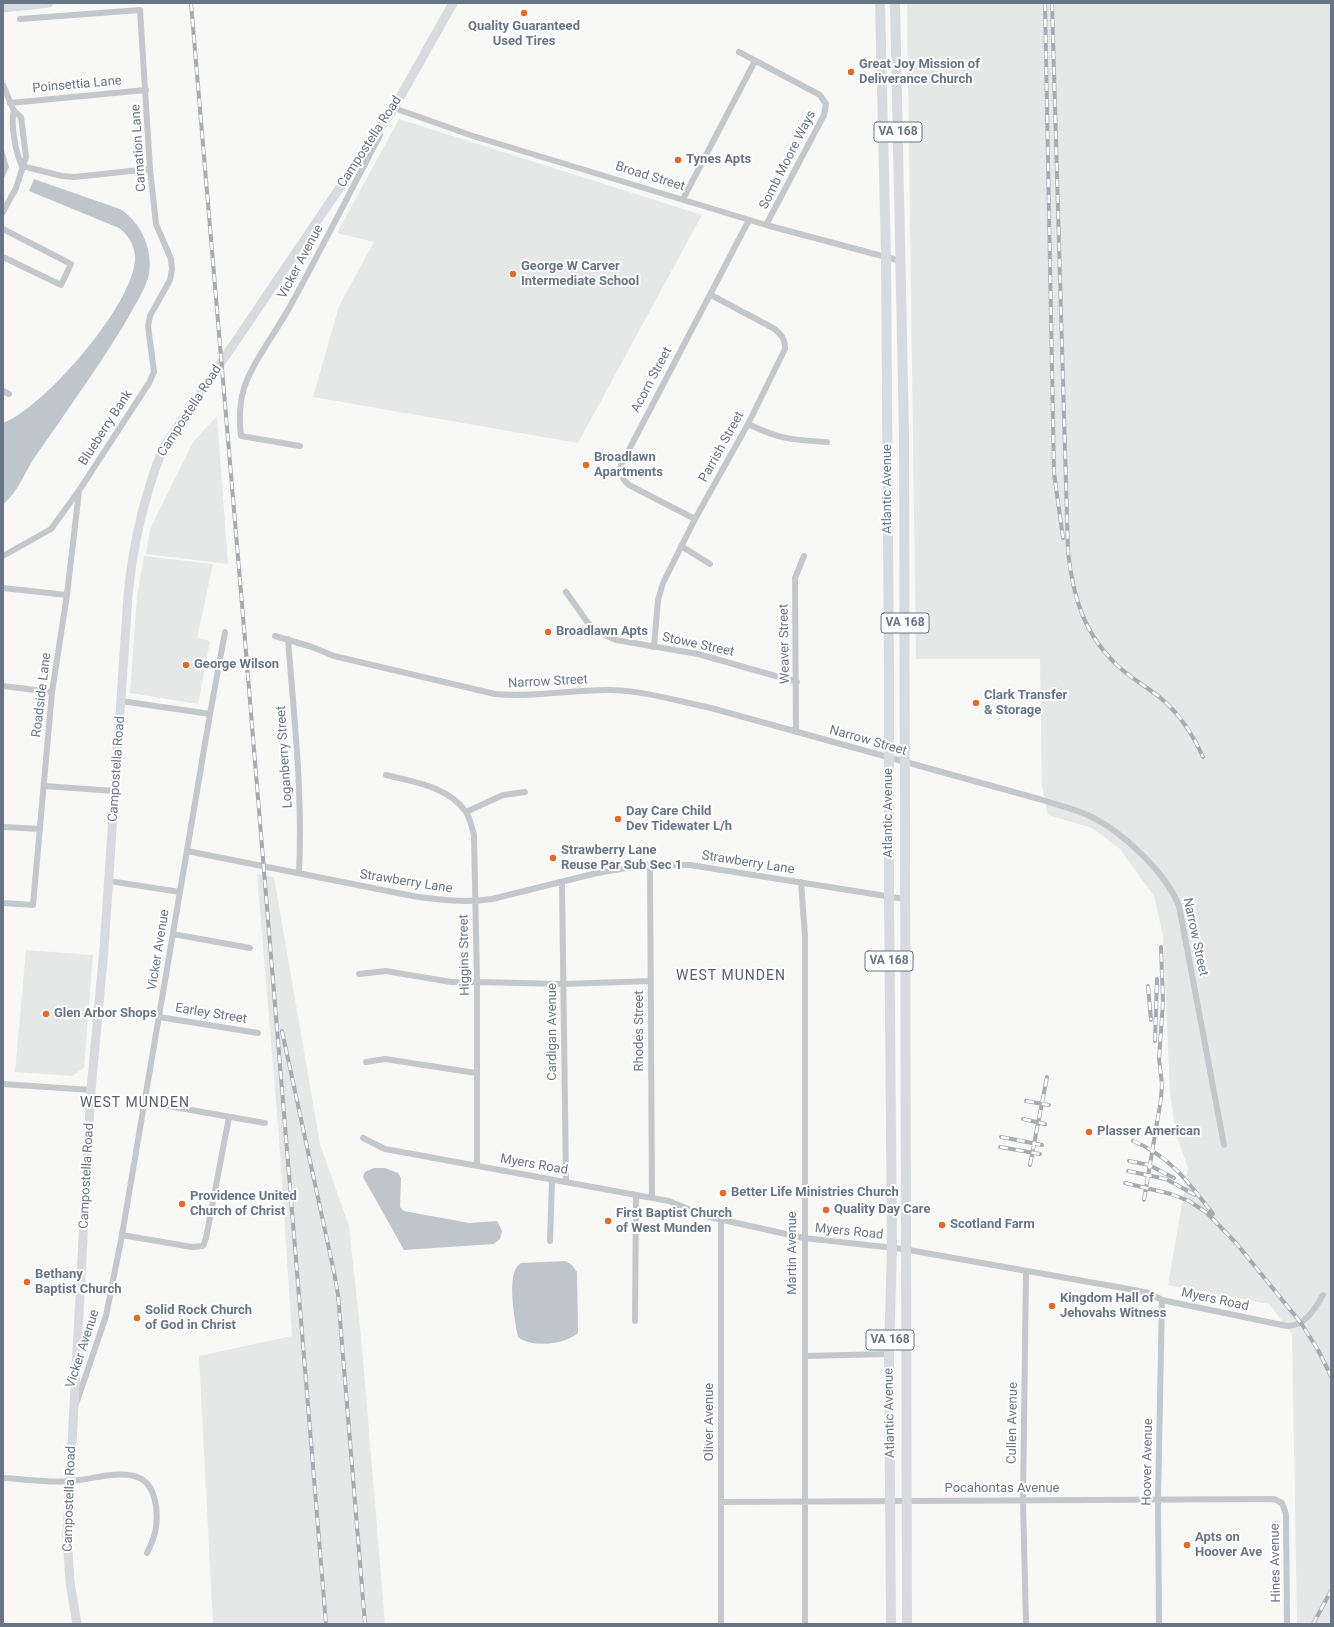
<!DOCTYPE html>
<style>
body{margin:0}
#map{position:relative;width:1334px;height:1627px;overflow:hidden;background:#f8f8f6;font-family:Roboto,sans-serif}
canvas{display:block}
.frame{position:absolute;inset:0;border:4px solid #677586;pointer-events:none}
</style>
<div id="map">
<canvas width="1334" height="1627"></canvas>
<div class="frame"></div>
</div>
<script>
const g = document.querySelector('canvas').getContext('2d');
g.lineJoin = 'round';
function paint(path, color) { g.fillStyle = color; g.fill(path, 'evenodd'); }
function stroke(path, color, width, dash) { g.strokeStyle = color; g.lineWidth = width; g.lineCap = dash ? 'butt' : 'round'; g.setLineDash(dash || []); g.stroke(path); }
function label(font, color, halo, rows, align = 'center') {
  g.font = font + ' Roboto,sans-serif'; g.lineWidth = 4; g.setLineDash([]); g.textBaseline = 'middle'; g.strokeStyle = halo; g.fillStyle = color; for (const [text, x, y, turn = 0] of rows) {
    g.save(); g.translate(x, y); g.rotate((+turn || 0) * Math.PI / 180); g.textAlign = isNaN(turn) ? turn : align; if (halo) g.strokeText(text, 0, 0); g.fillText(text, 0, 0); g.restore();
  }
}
paint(new Path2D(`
 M907,3H1331V1624H1297L1292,1334L1269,1304L1168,1285L1188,1168L1176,1134L1170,1093L1163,936L1154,896L1120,849L1092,828L1048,815L1042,786L1040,659H916Z
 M399,119L702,215L578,443L313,397L339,306L374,242L337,233Z
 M217,416L228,564L146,554L150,529L193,442Z
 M144,556L213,564L197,638L210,641L198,704L130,693L137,597Z
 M257,874L274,877L320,1144L349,1226L362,1347L385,1624H213L199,1356L292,1336L279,1138Z
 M26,950L93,955L84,1068L72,1076L15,1072Z`), '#e6e7e7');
paint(new Path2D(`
 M3,147L9,167L3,180Z
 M34,179L120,209C141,222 153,249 149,274C146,289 135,304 128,318C100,365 68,409 37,454C25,470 19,492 3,504V423C43,409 138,300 135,256C134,244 128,235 119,228L29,191Z
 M374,1168H385L398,1173L401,1178L400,1207L404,1211L469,1223L497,1221L502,1231L500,1239L494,1244L404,1250L363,1177L365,1172Z
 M565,1261L572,1265L577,1272L578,1333C564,1345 532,1348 518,1337C515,1321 505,1271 521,1263Z`), '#bec6cc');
stroke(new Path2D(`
 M739,52L820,95L826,104L824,115L766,225
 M3,85L14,111L21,117L26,157L16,188L3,212
 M10,103L146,90
 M14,111C10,123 16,154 22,166
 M393,111L394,108L473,136L766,225L901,261
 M22,166L62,176L74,177L150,169
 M683,199L755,61
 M3,229L71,264L61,285L3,257
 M3,391L9,394
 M748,424C779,439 792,440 827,442
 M300,446L241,436C239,419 239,405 244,388C255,357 278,330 293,301C323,246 351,190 380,135
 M695,519L629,485C622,479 620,474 621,465L749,220
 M681,546L710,564
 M3,556L51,529L80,489L149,383L154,372L148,326L150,316L170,280L172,269L171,259L156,224L150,169L140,10L20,19
 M3,588L67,595
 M566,592L588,623L600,633L616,640L698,654L797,682
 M275,636L312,647L334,656L495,694C534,698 572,689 611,690C645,691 678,701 711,708L1039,799C1057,805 1076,809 1092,817C1124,833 1166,873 1179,906L1224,1145
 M288,639C294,717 303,795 299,873
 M654,647L658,600L663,583L695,519L748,424L785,349C785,338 781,334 773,328L711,295
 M3,686L52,692
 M121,701L210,714
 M796,732L795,578L804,556
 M386,775C413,782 448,786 466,812C470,818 472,828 474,835L477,982V1165
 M44,786L115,791
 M466,812L503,795L525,792
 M3,827L40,829
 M187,851L413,896C440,900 465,903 492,899L597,873L650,864L690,865L905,899
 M650,864L652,1198
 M109,881L180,892
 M801,882L805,936V1624
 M562,883L566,1182
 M3,903L33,905L52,692L67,595L79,491
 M173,934L250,948
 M359,974L386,971L451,982H477L563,984L651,981
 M159,1017L258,1033
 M366,1062L385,1059L476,1073
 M3,1084L91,1090
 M145,1102L265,1123
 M363,1138L385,1149L669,1201L705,1216L804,1238L903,1249L1123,1288L1149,1293L1162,1300L1287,1326C1305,1326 1315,1309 1323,1295
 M122,1235L192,1247L203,1246L206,1238L229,1117
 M550,1241L552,1180
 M635,1321L636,1196
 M806,1356L889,1354
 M76,1404L106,1316L122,1235L210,714L225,632
 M3,1478C25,1479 48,1483 70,1481C90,1480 114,1471 134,1476C157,1481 159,1514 155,1533C153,1540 150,1547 147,1553
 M722,1502L1274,1499L1282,1503L1286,1514L1287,1624
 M721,1624V1219
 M1026,1624L1023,1501L1026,1271
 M1159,1624L1158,1499L1162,1300`), '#c4c7cb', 6);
stroke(new Path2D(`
 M3,8L49,3
 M77,1624L70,1582L67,1536L91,1090L104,949L128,595C133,544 144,496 163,448L394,108L453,3`), '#d7dadf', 9);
stroke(new Path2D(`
 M880,3L886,256L889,674V896L892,1248L889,1354L891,1624
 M895,3L904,434L907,1624`), '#d7dadf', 10);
const rail = new Path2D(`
 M191,3L244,628L326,1624
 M1045,3L1054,473L1063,538
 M1052,3L1068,552C1073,597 1084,635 1119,667C1132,679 1149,688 1163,700C1181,716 1193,735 1203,757
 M1148,986L1151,1020
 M282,1031L334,1272L338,1295L365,1624
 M1155,1041L1157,979
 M1026,1101L1049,1105
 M1023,1119L1045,1124
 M1001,1137L1042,1145
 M1133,1141C1169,1155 1190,1184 1213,1214
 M1000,1147L1040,1154
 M1129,1161L1149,1165L1174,1178
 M1030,1165L1047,1077
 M1128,1171L1166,1179L1195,1195
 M1125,1183L1171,1194L1189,1201L1207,1213L1236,1243L1301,1323L1318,1350L1331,1376
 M1144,1200L1161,1099L1162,1084L1159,1059L1163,1002L1161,947
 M1313,1624L1331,1591`);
stroke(rail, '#a6abb2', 4);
stroke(rail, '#fff', 2.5, [8]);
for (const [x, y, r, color] of [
 [524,13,4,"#e26b2c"],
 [851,72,4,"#e26b2c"],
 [678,160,4,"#e26b2c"],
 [513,274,4,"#e26b2c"],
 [586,465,4,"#e26b2c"],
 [548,632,4,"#e26b2c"],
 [186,665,4,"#e26b2c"],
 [976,703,4,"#e26b2c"],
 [618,819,4,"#e26b2c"],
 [553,858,4,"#e26b2c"],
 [46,1014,4,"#e26b2c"],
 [1089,1132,4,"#e26b2c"],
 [723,1193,4,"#e26b2c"],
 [182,1204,4,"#e26b2c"],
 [826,1210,4,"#e26b2c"],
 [608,1221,4,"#e26b2c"],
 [942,1225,4,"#e26b2c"],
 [27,1282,4,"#e26b2c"],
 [1052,1306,4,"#e26b2c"],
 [137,1318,4,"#e26b2c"],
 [1187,1545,4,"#e26b2c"]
]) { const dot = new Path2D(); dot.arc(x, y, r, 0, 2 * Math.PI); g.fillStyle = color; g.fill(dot); stroke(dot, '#fff', 1.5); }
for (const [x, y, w] of [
 [898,132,48],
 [905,623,48],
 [889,961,48],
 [890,1340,48]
]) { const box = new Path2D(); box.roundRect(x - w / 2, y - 10, w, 20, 3); g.fillStyle = '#fff'; g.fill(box); stroke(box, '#677586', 1); }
label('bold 12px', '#677586', null, [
 ["VA 168",898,132],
 ["VA 168",905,623],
 ["VA 168",889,961],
 ["VA 168",890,1340]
]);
label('bold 13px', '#677586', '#fff', [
 ["Quality Guaranteed",524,27,"center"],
 ["Used Tires",524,42,"center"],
 ["Great Joy Mission of",859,65],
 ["Deliverance Church",859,80],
 ["Tynes Apts",686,160],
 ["George W Carver",521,267],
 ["Intermediate School",521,282],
 ["Broadlawn",594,458],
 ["Apartments",594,473],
 ["Broadlawn Apts",556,632],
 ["George Wilson",194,665],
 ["Clark Transfer",984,696],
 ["& Storage",984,711],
 ["Day Care Child",626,812],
 ["Dev Tidewater L/h",626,827],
 ["Strawberry Lane",561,851],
 ["Reuse Par Sub Sec 1",561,866],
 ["Glen Arbor Shops",54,1014],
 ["Plasser American",1097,1132],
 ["Better Life Ministries Church",731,1193],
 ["Providence United",190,1197],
 ["Church of Christ",190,1212],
 ["Quality Day Care",834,1210],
 ["First Baptist Church",616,1214],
 ["of West Munden",616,1229],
 ["Scotland Farm",950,1225],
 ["Bethany",35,1275],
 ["Baptist Church",35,1290],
 ["Kingdom Hall of",1060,1299],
 ["Jehovahs Witness",1060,1314],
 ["Solid Rock Church",145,1311],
 ["of God in Christ",145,1326],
 ["Apts on",1195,1538],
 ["Hoover Ave",1195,1553]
], 'left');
label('13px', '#677586', '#fff', [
 ["Poinsettia Lane",77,85,-5],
 ["Campostella Road",370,142,-57],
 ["Carnation Lane",139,148,-94],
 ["Somb Moore Ways",788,160,-63],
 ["Broad Street",650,177,17],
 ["Vicker Avenue",301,262,-62],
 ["Acorn Street",652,380,-62],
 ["Campostella Road",190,411,-57],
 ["Blueberry Bank",106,428,-57],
 ["Parrish Street",722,447,-61],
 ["Atlantic Avenue",888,489,-90],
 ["Weaver Street",785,644,-91],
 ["Stowe Street",698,645,12],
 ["Narrow Street",548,682,-3],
 ["Roadside Lane",42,695,-83],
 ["Narrow Street",868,741,16],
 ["Loganberry Street",285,757,-94],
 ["Campostella Road",117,769,-86],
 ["Atlantic Avenue",889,813,-90],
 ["Strawberry Lane",748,863,9],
 ["Strawberry Lane",406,882,9],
 ["Narrow Street",1195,937,78],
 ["Vicker Avenue",159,950,-81],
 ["Higgins Street",465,955,-91],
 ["Earley Street",211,1014,9],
 ["Rhodes Street",640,1031,-90],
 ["Cardigan Avenue",553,1032,-90],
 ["Myers Road",534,1165,10],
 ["Campostella Road",87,1176,-87],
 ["Myers Road",849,1232,6],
 ["Martin Avenue",793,1253,-90],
 ["Myers Road",1215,1300,12],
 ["Vicker Avenue",83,1349,-72],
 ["Atlantic Avenue",890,1413,-91],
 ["Oliver Avenue",710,1422,-90],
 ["Cullen Avenue",1013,1423,-89],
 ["Hoover Avenue",1148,1462,-89],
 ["Pocahontas Avenue",1002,1489],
 ["Campostella Road",70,1499,-88],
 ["Hines Avenue",1276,1563,-91]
]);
g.letterSpacing = '1px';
label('14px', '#555f6b', '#fff', [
 ["WEST MUNDEN",731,976],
 ["WEST MUNDEN",135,1103]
]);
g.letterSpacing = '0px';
</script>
